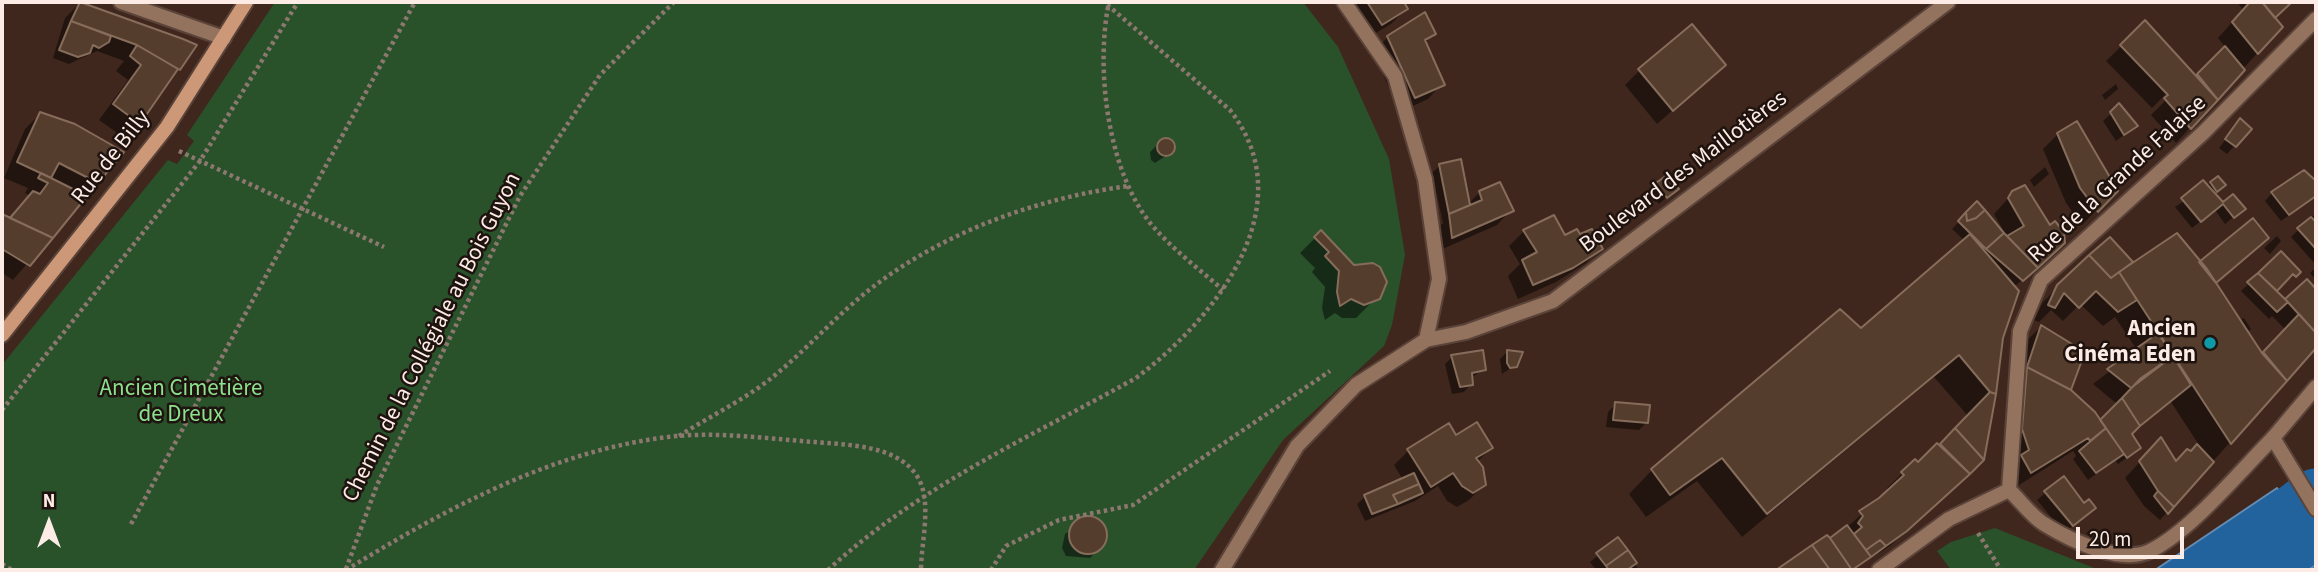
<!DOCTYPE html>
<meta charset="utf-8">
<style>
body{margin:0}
#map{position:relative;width:2318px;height:572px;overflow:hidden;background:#40271d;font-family:"Source Sans 3",sans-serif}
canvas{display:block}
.frame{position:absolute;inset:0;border:4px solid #fdece5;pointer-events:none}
.north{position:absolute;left:14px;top:488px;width:70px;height:70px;-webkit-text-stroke:5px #1f130f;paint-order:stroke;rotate:0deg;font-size:19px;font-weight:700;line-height:28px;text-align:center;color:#fdece5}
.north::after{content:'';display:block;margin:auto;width:24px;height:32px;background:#fdece5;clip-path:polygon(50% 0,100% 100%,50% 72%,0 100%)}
.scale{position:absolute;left:2076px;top:527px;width:108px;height:32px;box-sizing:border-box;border:4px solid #fdece5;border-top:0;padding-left:9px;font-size:21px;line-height:24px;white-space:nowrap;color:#fdece5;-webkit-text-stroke:5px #1f130f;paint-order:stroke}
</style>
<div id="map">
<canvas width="2318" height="572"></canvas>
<div class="frame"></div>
<div class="north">N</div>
<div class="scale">20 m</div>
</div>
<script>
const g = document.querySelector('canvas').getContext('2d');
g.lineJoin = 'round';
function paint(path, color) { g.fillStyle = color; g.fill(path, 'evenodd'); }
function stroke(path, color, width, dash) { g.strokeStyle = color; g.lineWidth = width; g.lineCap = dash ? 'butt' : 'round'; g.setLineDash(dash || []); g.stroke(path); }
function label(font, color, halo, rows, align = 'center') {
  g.font = font + ' "Source Sans 3",sans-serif'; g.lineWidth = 5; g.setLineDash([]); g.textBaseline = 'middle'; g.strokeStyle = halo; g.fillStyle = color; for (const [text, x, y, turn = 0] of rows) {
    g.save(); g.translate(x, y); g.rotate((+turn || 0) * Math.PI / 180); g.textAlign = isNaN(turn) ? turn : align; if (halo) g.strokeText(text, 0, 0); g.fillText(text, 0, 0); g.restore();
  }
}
paint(new Path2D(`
 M275,2H1303L1338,47L1389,159L1405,255L1392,325L1384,346L1283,440L1194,570H2V365L168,160L177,164L194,141L187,135Z
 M1995,528L2099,570H1951L1937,551L1951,542Z`), '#29522b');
const water = new Path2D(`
 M2277,488L2316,546V565L2308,570H2155Z`);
paint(water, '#22639e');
stroke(water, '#648cb3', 2);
paint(new Path2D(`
 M1343,2H1401L1406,9L1391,24L1366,39Z
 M2237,2H2289L2273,18L2281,27L2176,143L2151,115L2172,94L2169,91L2152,108L2106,61L2145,23L2196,77L2226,48L2218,38L2243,10Z
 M80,3L194,46L138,123L123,137L99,120L128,80L116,71L124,61L97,51L69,64L53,58L65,18Z
 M1434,34L1425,43L1442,84L1428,99L1400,112L1373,52L1388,37Z
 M1724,65L1657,124L1625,85L1640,70Z
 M2116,84L2118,89L2105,100L2102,95Z
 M2119,106L2136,126L2116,141L2103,121Z
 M40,114L97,182L13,280L2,273V216L8,219L30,196L25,193L28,188L4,178L25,129Z
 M2240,121L2250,129L2227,154L2219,148Z
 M2058,134L2115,191L2082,225L2066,203L2043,149Z
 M1162,140L1170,141L1173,151L1155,163L1151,160L1150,152Z
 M1440,165L1468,204L1480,192L1511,210L1497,225L1438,251L1435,231L1443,223L1432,173Z
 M2045,167L2049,174L2034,187L2030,180Z
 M2311,176L2316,184V196L2281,221L2265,201L2272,193Z
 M2218,178L2224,185L2214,194L2223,205L2233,197L2243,209L2225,224L2215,210L2192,228L2175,207Z
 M1657,184L1676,189L1659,204L1649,192Z
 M2013,193L2063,242L2013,288L2001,338L1985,458L1890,546L1852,570H1779L1846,528L1889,490L1887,488L1915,461L1918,464L1939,447L1968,416L1934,377L1742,537L1697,481L1646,517L1629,494L1652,470L1861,330L1965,241L1952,229L1977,203L2003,230L1994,214Z
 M2316,213V265L2291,237Z
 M1553,217L1564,237L1579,236L1601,248L1586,263L1556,282L1518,299L1508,276L1520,264L1509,246L1524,231Z
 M1321,232L1354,267L1383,275V291L1356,318H1342L1335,313L1325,320L1322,308L1325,287L1312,272L1315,268L1300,253Z
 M2277,236L2281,241L2270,254L2264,248Z
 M2267,238L2215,284L2239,321L2244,318L2251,329L2247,333L2261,355L2286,330L2272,316L2269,319L2241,291L2281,253L2298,272L2275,291L2285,301L2306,281L2316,291V347L2160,520L2144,506L2125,478L2147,454L2175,463L2199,445L2171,402L2130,435L2131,455L2118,464L2115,460L2088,480L2073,459L2076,456L2073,451L2016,487L2026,341L2041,327L2069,391L2100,422L2117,404L2093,384L2137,350L2115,317L2103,326L2080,304L2063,321L2051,310L2039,322L2034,320L2043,302L2091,255L2124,271L2199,264Z
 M2316,267V280L2310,273Z
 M1507,352L1518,363L1502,374L1500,359Z
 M1452,357L1484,369L1471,378V384L1464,392L1452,394L1445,364Z
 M1616,404L1647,422L1639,430L1606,427L1608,412Z
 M1456,437L1491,448L1477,462L1485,484L1469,500L1457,507L1447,501L1438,486L1415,501L1365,521L1357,504L1365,497L1403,480L1394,465L1409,450Z
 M2063,478L2083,505L2094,508L2064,533L2037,500Z
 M1088,518L1104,527L1106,535L1098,550L1090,558L1066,556L1062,548L1065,534Z
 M1617,540L1639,570H1596L1590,562Z`), '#0007');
stroke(new Path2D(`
 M2227,570L2316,501`), '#22639e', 65);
const building = new Path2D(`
 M80,2L183,39L197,45L180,70L137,45L71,21Z
 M1367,2H1404L1408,9L1382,25Z
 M2250,2H2262L2283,27L2258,54L2232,22Z
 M2262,2H2292L2275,18Z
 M1425,12L1436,34L1425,40L1445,85L1415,98L1387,36Z
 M2145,20L2218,100L2191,129L2164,98L2168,95L2120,45Z
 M71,21L111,36L109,42L99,48L93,45L90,53L78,57L59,50Z
 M1692,24L1726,65L1673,111L1638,69Z
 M137,45L178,69L140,124L113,104L141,65L130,56Z
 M2225,46L2245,70L2218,100L2197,74Z
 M2119,103L2138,126L2124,135L2110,112Z
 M40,112L75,124L124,152L98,183L59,163L51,178L17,162Z
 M2240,118L2252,129L2236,147L2225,139Z
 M2077,121L2118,191L2098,212L2080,188L2057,133Z
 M1157 147a9 9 0 1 1 18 0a9 9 0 1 1-18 0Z
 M1461,159L1470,205L1449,214L1439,164Z
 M2304,170L2316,181V196L2289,215L2271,192Z
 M41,173L87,196L53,238L10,218L33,191L40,194L48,183L38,178Z
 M1667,175L1679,189L1667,198L1656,183Z
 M2218,176L2226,185L2217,192L2210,182Z
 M2203,180L2223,202L2233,194L2246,209L2234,218L2223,204L2201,222L2181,198Z
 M1500,182L1514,211L1452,238L1449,214L1482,200L1479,191Z
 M2025,185L2050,225L2055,221L2064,232L2065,243L2038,268L2007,236L2024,226L2008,198L2012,191Z
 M1977,201L1985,210L1976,218L1967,221L1966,212Z
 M1985,210L2004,233L1986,249L1958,221L1966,212L1967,221L1976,218Z
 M2,214L53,238L30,266L2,249Z
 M1554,215L1565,235L1577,229L1580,234L1592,229L1603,249L1573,268L1533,285L1522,260L1537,252L1523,230Z
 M2311,217L2316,222V249L2297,228Z
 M2253,218L2269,238L2216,283L2199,262Z
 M1321,230L1354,265L1373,263L1380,267L1387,282L1380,299L1364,305L1351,299L1340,306L1337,292L1339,271L1325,256L1329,252L1314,237Z
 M2004,233L2038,268L2023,281L1986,249Z
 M2177,233L2207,269L2262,353L2287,381L2231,444L2119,272Z
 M1970,234L2019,291L2003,338L1996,394L1990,392L1959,355L1767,514L1722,458L1670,495L1651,469L1840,309L1861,328Z
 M2110,237L2133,262L2111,278L2089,255Z
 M2281,251L2301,272L2296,277L2293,274L2277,291L2258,273Z
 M2089,255L2111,278L2119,272L2137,300L2118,312L2096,291L2079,308L2064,293L2055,308L2048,305L2057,285Z
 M2258,273L2288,302L2277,312L2247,282Z
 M2307,279L2316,289V333L2285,299Z
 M2299,314L2316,333V348L2287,381L2263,352Z
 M2041,325L2085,352L2071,390L2027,367Z
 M2158,333L2173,356L2131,388L2107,369Z
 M1483,350L1486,370L1472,373L1473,385L1460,387L1451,355Z
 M1507,350L1523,352L1517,367L1510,368L1507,363Z
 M2173,356L2191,385L2140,426L2122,398L2141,378Z
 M2027,367L2071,390L2095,412L2106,428L2090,441L2088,438L2031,473L2021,455L2029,450L2022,429Z
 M1990,392L1996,394L1984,460L1955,428Z
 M2122,398L2140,426L2132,434L2141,448L2127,458L2100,420Z
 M1615,402L1650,405L1648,423L1613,420Z
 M1477,422L1493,448L1476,458L1483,467L1486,485L1473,493L1462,486L1453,473L1431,487L1407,449L1449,423L1456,435Z
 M1955,428L1984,460L1970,474L1940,444Z
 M2106,428L2124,454L2096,473L2079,451Z
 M2161,437L2176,461L2187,449L2191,451L2197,444L2214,462L2174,507L2158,491L2139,461Z
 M1937,443L1970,474L1907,531L1886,546L1880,540L1866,550L1854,534L1862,527L1858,523L1863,516L1859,511L1879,498L1904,475L1901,472L1915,459L1918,462Z
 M1414,473L1419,484L1393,495L1398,504L1372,514L1364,495Z
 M2064,476L2084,503L2089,499L2096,508L2073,526L2044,491Z
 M1419,484L1423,493L1398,504L1393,495Z
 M2158,491L2174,507L2168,514L2154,496Z
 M1069 535a19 19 0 1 1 38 0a19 19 0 1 1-38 0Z
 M1847,525L1871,557L1852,570L1830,538Z
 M1827,535L1830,538L1852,570H1830L1812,545Z
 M1618,537L1628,550L1606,566L1596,553Z
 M1880,540L1886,546L1871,557L1866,550Z
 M1812,545L1830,570H1776Z
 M1628,550L1637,563L1627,570H1609L1606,566Z`);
paint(building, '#543d2c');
stroke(building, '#866c5a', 2);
const minor = new Path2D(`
 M121,2L224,38
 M1344,2L1395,76L1425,179L1439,279L1426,340
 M2009,490L2020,331L2041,280L2203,133L2316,19
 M2009,490C2020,500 2031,516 2044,524C2070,540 2120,565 2150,551C2190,532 2241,470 2273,438
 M1222,570L1297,446L1356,385L1426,340L1466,332L1553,301L1948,2
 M1879,570L1949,519L2009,490`);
const tertiary = new Path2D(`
 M2316,387L2273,438L2316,509`);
const secondary = new Path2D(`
 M2,335L167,127L246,2`);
stroke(minor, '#5a4339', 18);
stroke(tertiary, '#5a4339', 18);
stroke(secondary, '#5a4339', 18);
stroke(new Path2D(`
 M1108,7C1096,72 1108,171 1151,224C1172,249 1199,269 1223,290
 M179,151L384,247
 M2,410L200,161L298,2
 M679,436C710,416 746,399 774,376C807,349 836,316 869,290C943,232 1037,198 1129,186
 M131,524L415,2
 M1978,533L2001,570
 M2,564L12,570
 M346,569L377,485L520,196L600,75L674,2
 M346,570C447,508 557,448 677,436C723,432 770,439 815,442C848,445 897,445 917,476C933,501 921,542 921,570
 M828,570C918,487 1030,437 1136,378C1215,319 1305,206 1230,110L1104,2
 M991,570L1006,546L1059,520L1133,505L1330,371`), '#8d786f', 4.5, [3.5, 3.5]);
stroke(minor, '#93725e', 14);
stroke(tertiary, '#93725e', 14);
stroke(secondary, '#cd9878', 14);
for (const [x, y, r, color] of [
 [2210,343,7,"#0f9aa8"]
]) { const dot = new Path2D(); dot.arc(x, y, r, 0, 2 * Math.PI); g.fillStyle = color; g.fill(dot); stroke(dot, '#1f130f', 2.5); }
label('23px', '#fdece5', '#1f130f', [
 ["Rue de Billy",112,158,-52],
 ["Boulevard des Maillotières",1684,173,-37],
 ["Rue de la Grande Falaise",2118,180,-43],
 ["Chemin de la Collégiale au Bois Guyon",433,338,-63]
]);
label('bold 23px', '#fdece5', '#1f130f', [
 ["Ancien",2196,330],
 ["Cinéma Eden",2196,356]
], 'right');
label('23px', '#8ae28d', '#1f130f', [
 ["Ancien Cimetière",181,390],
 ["de Dreux",181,416]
]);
</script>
